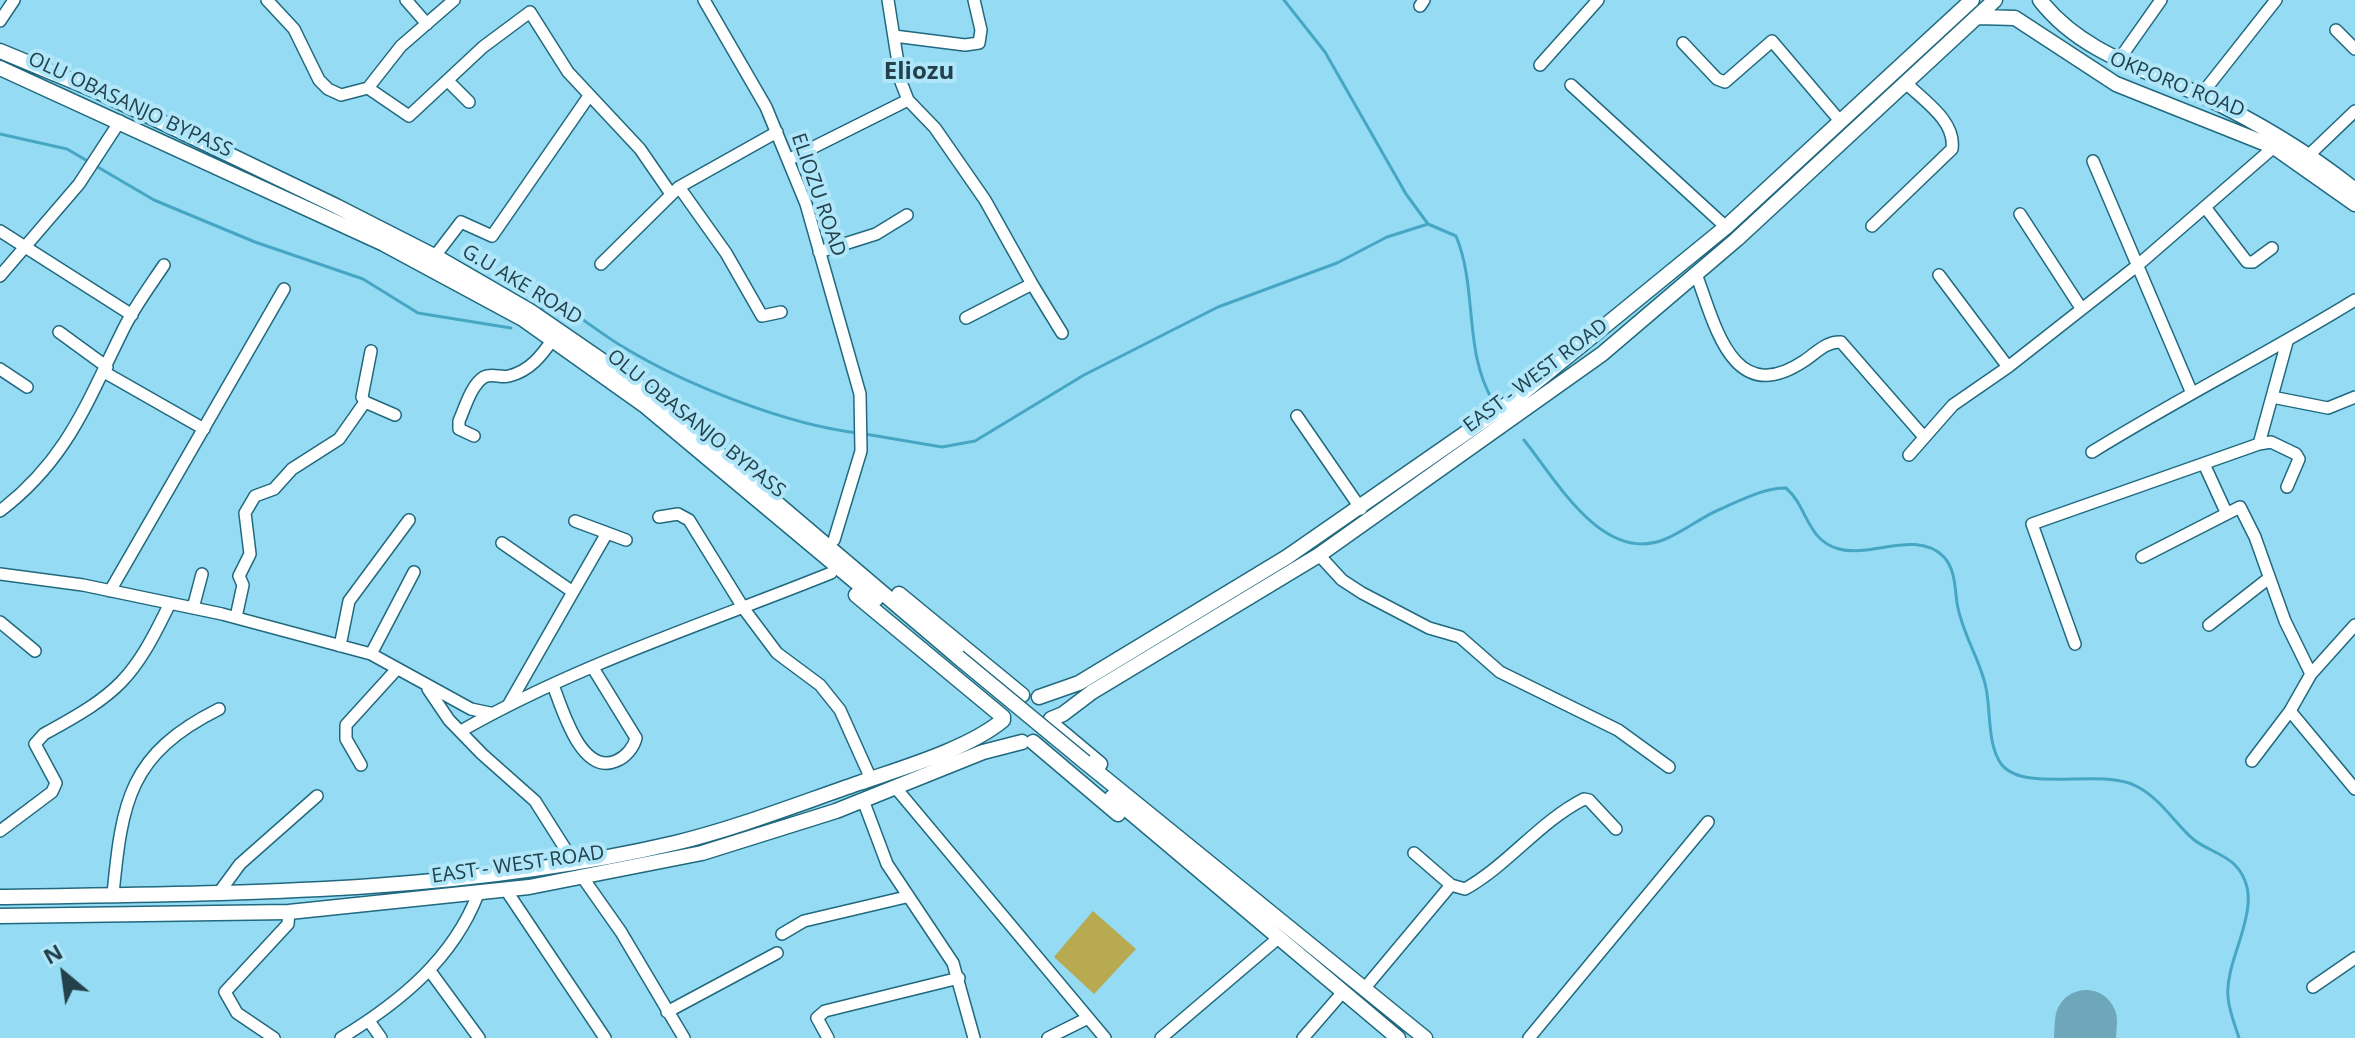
<!DOCTYPE html>
<style>
body{margin:0}
#map{position:relative;width:2355px;height:1038px;overflow:hidden;background:#95dbf3;font-family:"Open Sans",sans-serif}
canvas{display:block}
.north{position:absolute;left:24px;top:934px;width:80px;height:80px;-webkit-text-stroke:6px #afe6fa;paint-order:stroke;rotate:331deg;font-size:22px;font-weight:700;line-height:32px;text-align:center;color:#23414a}
.north::after{content:'';display:block;margin:auto;width:28px;height:36px;background:#23414a;clip-path:polygon(50% 0,100% 100%,50% 72%,0 100%)}
</style>
<div id="map">
<canvas width="2355" height="1038"></canvas>
<div class="north">N</div>
</div>
<script>
const g = document.querySelector('canvas').getContext('2d');
g.lineJoin = 'round';
function paint(path, color) { g.fillStyle = color; g.fill(path, 'evenodd'); }
function stroke(path, color, width, dash) { g.strokeStyle = color; g.lineWidth = width; g.lineCap = dash ? 'butt' : 'round'; g.setLineDash(dash || []); g.stroke(path); }
function label(font, color, halo, rows, align = 'center') {
  g.font = font + ' "Open Sans",sans-serif'; g.lineWidth = 8; g.setLineDash([]); g.textBaseline = 'middle'; g.strokeStyle = halo; g.fillStyle = color; for (const [text, x, y, turn = 0] of rows) {
    g.save(); g.translate(x, y); g.rotate((+turn || 0) * Math.PI / 180); g.textAlign = isNaN(turn) ? turn : align; if (halo) g.strokeText(text, 0, 0); g.fillText(text, 0, 0); g.restore();
  }
}
paint(new Path2D(`
 M1093,911L1136,949L1094,994L1054,957Z`), '#b7aa50');
stroke(new Path2D(`
 M1284,0L1325,52L1406,194L1428,224
 M0,134L67,149L154,200L255,242L363,279L418,313L511,328
 M537,311L558,304C582,317 602,335 625,348C686,385 788,425 858,433
 M865,434L942,447L975,441L1084,375L1218,307L1337,263L1387,237L1428,224L1456,236C1478,289 1463,351 1493,401
 M1524,440C1556,480 1602,563 1663,540C1684,532 1702,516 1723,508C1743,499 1764,488 1786,488C1808,507 1806,540 1839,549C1871,558 1916,529 1944,557C1955,569 1955,588 1957,603C1962,634 1981,661 1986,688C1991,711 1987,746 2002,765C2025,793 2102,768 2136,786C2160,798 2173,821 2193,839C2205,849 2222,853 2234,864C2271,901 2224,955 2228,997C2229,1011 2235,1025 2239,1038`), '#46a7c5', 3);
stroke(new Path2D(`
 M2085,1038L2086,1021`), '#6ea7ba', 62);
const minor = new Path2D(`
 M267,0L294,29L319,80L328,89L341,95L368,88L401,46L454,0
 M406,0L427,24
 M704,0L766,107L806,204L860,394L861,451L834,540
 M888,0L901,82L908,100L935,128L985,200L1032,284L966,318
 M1420,6L1424,0
 M0,21L14,0
 M2336,30L2355,49
 M894,36L965,45L979,43L981,30L974,0
 M1683,43L1717,79L1725,82L1772,41L1840,121
 M2118,61L2161,0
 M1540,65L1598,0
 M448,81L469,102
 M1571,85L1726,227
 M368,88L409,116L483,47L530,12L568,72L640,149L671,194
 M2201,95L2276,0
 M2309,155L2355,111
 M788,160L908,100
 M2093,161L2191,391
 M679,187L726,253L762,316L781,312
 M2205,207L2247,262H2253L2272,248
 M2020,214L2081,308
 M1872,226L1952,149C1956,121 1924,101 1906,83
 M0,231L132,315
 M819,252L876,234L907,215
 M435,256L461,222L492,236L589,96
 M601,264L679,187L777,132
 M1696,274C1715,324 1732,409 1804,361C1815,354 1826,341 1841,342L1924,437
 M1939,275L2008,367
 M0,276L79,184L120,121
 M1032,284L1062,333
 M59,332L107,367
 M0,369L27,387
 M104,372L204,429
 M2272,397L2328,408L2355,397
 M365,402L395,415
 M1297,416L1361,509
 M474,436L459,429V421C465,408 471,385 484,377C492,373 501,378 509,376C530,371 542,355 553,339
 M2259,444L2271,442L2296,454L2299,459L2287,487
 M2092,452C2179,398 2269,353 2355,300
 M1909,455L1953,405L2008,367L2138,265L2274,147
 M2204,464L2226,512
 M0,511C68,459 87,402 124,328C135,306 150,286 164,265
 M659,517L678,514L689,520L744,609L777,653L820,685L840,710L871,779
 M575,521L626,540
 M502,543L573,592L509,704
 M1319,555L1342,580L1362,593L1429,628L1460,637L1500,672L1618,730L1669,767
 M2142,557L2240,507L2255,537L2285,621L2311,674
 M0,574L83,585L222,614L371,654L471,709L490,713
 M110,591L284,289
 M573,592L607,533
 M193,608L202,574
 M236,617L243,585L239,576L250,554L245,513L255,496L274,489L292,469L339,439L365,402L362,397L371,351
 M0,622L35,651
 M2209,625L2269,578
 M2075,644L2032,524L2259,444L2287,342
 M340,646L349,601L409,520
 M371,654L414,572
 M553,685C562,708 581,776 616,761C626,757 634,747 636,738L593,668
 M428,689L449,720L482,754L535,801L573,861
 M2290,711L2355,789
 M461,731C576,665 707,623 831,573
 M2252,761L2290,711L2311,674L2355,625
 M361,765L346,739V725L396,670
 M895,787L1105,1038
 M863,800L887,864L953,963L974,1038
 M0,831L52,792L56,783L35,744L44,734C119,693 133,680 170,603
 M583,878L621,932L684,1038
 M1451,885L1465,889C1508,865 1539,822 1584,799L1589,800L1616,829
 M506,890L605,1038
 M113,894C122,801 129,754 219,709
 M218,894L240,864L317,796
 M782,934L804,921L906,897
 M430,971L479,1038
 M2313,987L2355,958
 M1364,989L1451,885L1414,853
 M667,1012L777,953
 M369,1021L381,1038
 M274,1038L237,1013L225,992L288,924L289,912
 M341,1038C400,1002 453,959 478,894
 M828,1038L817,1018L825,1011L959,978
 M1048,1038L1088,1018
 M1161,1038L1276,940
 M1303,1038L1342,993
 M1529,1038L1708,822`);
const major = new Path2D(`
 M2040,0C2081,53 2145,69 2203,96C2257,122 2309,153 2355,190
 M1979,17L2015,18L2116,84L2274,147L2355,204
 M0,51L99,92L336,206L442,260L530,311L639,386L958,657
 M0,68L384,244L523,319L644,405L876,599
 M899,594L1022,695
 M856,595L1003,717
 M1039,697L1079,683L1287,557L1519,396L1726,227L1972,0
 M1051,719L1063,714L1092,692L1319,555L1602,354L1737,239L1995,0
 M1051,723L1100,764
 M1033,742L1118,814
 M1085,762L1425,1038
 M1112,797L1398,1038
 M0,897C226,893 453,895 675,843C737,828 798,804 859,783C902,768 968,749 1003,720
 M0,916L289,912L529,887L702,853L836,811L983,752L1022,742`);
stroke(minor, '#20697e', 14);
stroke(major, '#20697e', 17);
stroke(minor, '#fff', 11);
stroke(major, '#fff', 14);
const majorBridge = new Path2D(`
 M958,657L1085,762`);
stroke(majorBridge, '#20697e', 17, []);
stroke(majorBridge, '#fff', 14);
label('20px', '#23414a', '#afe6fa', [
 ["OKPORO ROAD",2177,85,22],
 ["OLU OBASANJO BYPASS",130,105,25],
 ["ELIOZU ROAD",818,195,71],
 ["G.U AKE ROAD",522,285,31],
 ["EAST - WEST ROAD",1536,376,-37],
 ["OLU OBASANJO BYPASS",696,424,39],
 ["EAST - WEST ROAD",518,865,-8]
]);
label('bold 24px', '#23414a', '#afe6fa', [
 ["Eliozu",919,72]
]);
</script>
